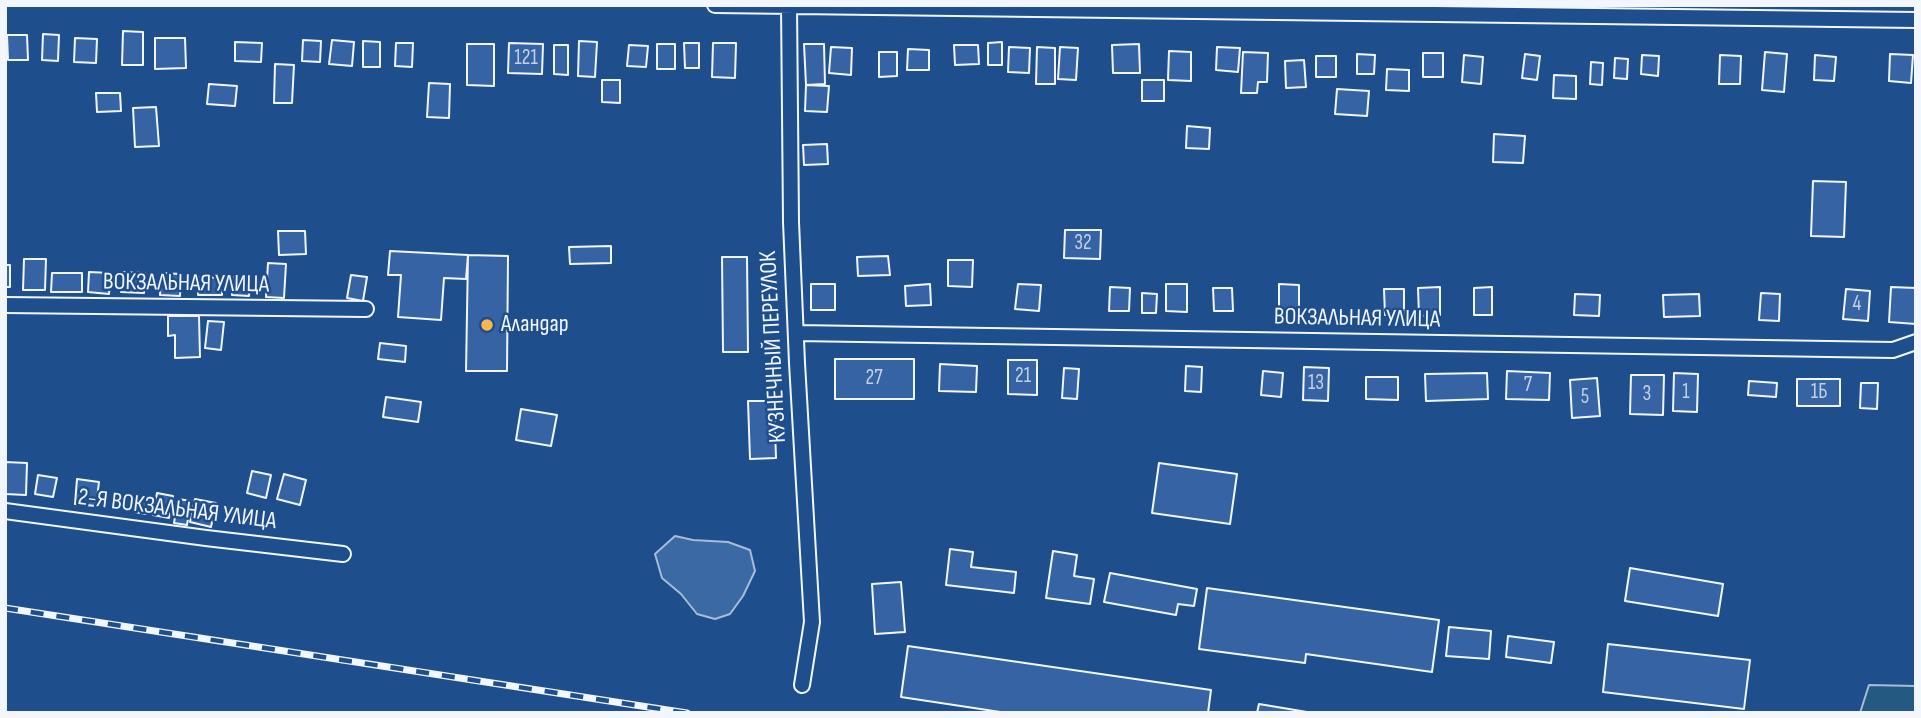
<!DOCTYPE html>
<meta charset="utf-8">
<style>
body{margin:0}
#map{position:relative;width:1921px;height:718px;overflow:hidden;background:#1f4e8c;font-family:"Sofia Sans Condensed",sans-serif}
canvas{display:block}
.frame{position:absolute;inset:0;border:7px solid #f2f6ff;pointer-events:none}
</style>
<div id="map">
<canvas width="1921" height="718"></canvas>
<div class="frame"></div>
</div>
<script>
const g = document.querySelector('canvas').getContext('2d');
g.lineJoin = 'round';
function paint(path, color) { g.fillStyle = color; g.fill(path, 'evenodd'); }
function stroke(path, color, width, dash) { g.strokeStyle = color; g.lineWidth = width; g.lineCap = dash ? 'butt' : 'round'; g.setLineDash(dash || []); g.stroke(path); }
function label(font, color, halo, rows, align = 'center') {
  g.font = font + ' "Sofia Sans Condensed",sans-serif'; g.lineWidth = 5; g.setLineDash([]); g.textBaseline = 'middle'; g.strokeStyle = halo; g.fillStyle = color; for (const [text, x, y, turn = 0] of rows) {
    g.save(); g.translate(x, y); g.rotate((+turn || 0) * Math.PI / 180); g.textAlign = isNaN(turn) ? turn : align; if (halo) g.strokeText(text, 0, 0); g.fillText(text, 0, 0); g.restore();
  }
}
const green = new Path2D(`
 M1869,685L1916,686V713H1860Z`);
paint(green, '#245a82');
stroke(green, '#a8bbd7', 2);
const water = new Path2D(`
 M675,536L693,540L728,542L750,550L755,571L743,596L730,614L715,619L697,614L681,594L662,578L655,554Z`);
paint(water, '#3b69a3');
stroke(water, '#a8bbd7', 2);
const building = new Path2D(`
 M123,31L143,32V65H122Z
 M43,34L59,35L58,61L42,60Z
 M7,35H27L28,60H8Z
 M75,38L97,39L96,63L74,62Z
 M155,38H185L186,68L155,69Z
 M303,40L321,41L320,62L302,61Z
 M332,40L354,42L352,66L329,64Z
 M363,41L380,42V67H363Z
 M579,41L597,42L595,77L578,76Z
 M235,42L262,43L261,62L235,61Z
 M1002,42V65H988V43Z
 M396,43H413L412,67L395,66Z
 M509,43L543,44L542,74L508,73Z
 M684,43H699V68H685Z
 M713,43H736L735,78L712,77Z
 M467,44H494V86L467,85Z
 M657,44H675V69H657Z
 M804,44H824L825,84L806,85Z
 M1139,44L1140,73H1113L1112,45Z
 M554,45H568V75L554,74Z
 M629,45L648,46L646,67L627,66Z
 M954,45H978L979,64L955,65Z
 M831,47L852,48L851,75L829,73Z
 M1009,47L1030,48L1029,73L1008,72Z
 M1037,47L1055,48V84H1036Z
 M1060,47L1078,48L1076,80L1058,79Z
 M1217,47L1240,48L1238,72L1216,70Z
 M908,49L929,50V70H907Z
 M1169,51L1191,52V81L1168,80Z
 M879,52H897V76L879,77Z
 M1243,52L1268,53L1267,82H1258L1257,93H1241Z
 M1765,52L1787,54L1784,92L1762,90Z
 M1423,53H1443V77H1423Z
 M1357,54L1375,55L1374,74H1357Z
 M1525,54L1540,56L1537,80L1522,78Z
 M1890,54L1913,55L1911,83L1889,81Z
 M1464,55L1483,57L1481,84L1462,82Z
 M1642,55L1659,56L1658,76L1641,74Z
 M1720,55L1741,56L1740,84H1719Z
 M1815,55L1836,57L1834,81L1814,80Z
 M1316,56H1336V77H1316Z
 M1615,58L1628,59L1627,79L1614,78Z
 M1304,60L1306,87L1286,88L1285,61Z
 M1591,62L1603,63L1602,85L1590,84Z
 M275,64L294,65L292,103H274Z
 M1387,69L1409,70V91L1386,90Z
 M1554,75L1576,76V99L1553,98Z
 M602,80H620V103L602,102Z
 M1142,80H1164V101H1142Z
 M429,83L450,84L449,118L427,117Z
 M209,84L237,86L235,106L207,104Z
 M806,85L829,86L827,112L805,111Z
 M1337,89L1369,91L1367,116L1335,114Z
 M96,93H120L121,111L97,112Z
 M156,107L159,146L135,147L133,108Z
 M1187,126L1210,128L1209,149L1186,148Z
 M1494,134L1525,136L1523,163L1493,162Z
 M827,144L828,164L804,165L803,145Z
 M1813,181L1846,182L1844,237L1811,236Z
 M1065,230H1101L1100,259L1064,258Z
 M278,231H305L306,254L279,255Z
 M611,246V263L570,264L569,247Z
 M390,251L468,255L466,279L444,278L441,320L398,317L401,275H388Z
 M468,255L508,256L507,371H466Z
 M888,256L890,275L858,276L857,257Z
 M722,257H747L748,352H723Z
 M24,259H46L45,290H23Z
 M948,260H973L972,287L948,286Z
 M268,263L286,264L284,298L266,297Z
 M5,265H10V287H5Z
 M89,272L111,273L109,294L88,292Z
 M121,272L145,273L144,293L121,292Z
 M52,273H82V292H51Z
 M161,273L181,274L180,296L160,295Z
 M351,275L367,277L363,301L347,298Z
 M199,277L222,278V295H198Z
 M233,277L250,278L249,296L232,295Z
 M811,284H835V310H811Z
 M930,284L931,305L906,306L905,286Z
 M1018,284L1041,285L1039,311L1015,309Z
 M1166,284H1187V312L1166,311Z
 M1279,284L1299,285V309H1279Z
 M1110,287L1130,288L1129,311H1109Z
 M1440,287V315L1419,316L1418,288Z
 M1492,287V315H1474V288Z
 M1891,287L1916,288V324L1889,322Z
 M1213,288H1232L1233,311H1214Z
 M1384,289H1404V316L1385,315Z
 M1846,289L1870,291L1868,321L1843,319Z
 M1142,293L1157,294L1156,313H1142Z
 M1761,293L1780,294L1779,321L1759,320Z
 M1575,294L1600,295L1599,316L1574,315Z
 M1699,294L1700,316L1664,317L1663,295Z
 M168,316H199L200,357L175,358V335L168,336Z
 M208,321L224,322L221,350L205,348Z
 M380,343L406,346L405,362L378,359Z
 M835,359H914V399H835Z
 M1008,360H1037V395L1008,394Z
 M940,364L977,366L976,392L939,391Z
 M1186,366L1202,367L1201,392L1185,391Z
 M1304,367L1329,368L1328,401L1303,400Z
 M1064,368L1079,369L1077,399L1062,398Z
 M1263,371L1283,373L1281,397L1261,395Z
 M1507,371L1550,373L1549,400L1506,399Z
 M1487,373L1488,399L1426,401L1425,374Z
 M1674,373L1698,374L1697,412L1673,411Z
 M1631,375H1664L1663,415L1630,414Z
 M1366,377H1398V400L1366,399Z
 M1597,378L1600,416L1572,418L1570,380Z
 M1797,379H1840V406H1797Z
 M1749,381L1777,383L1776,397L1748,395Z
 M1861,383H1878L1877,409L1860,408Z
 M386,397L421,402L418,422L383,417Z
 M748,401H774L776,458L750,459Z
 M521,409L557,415L551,446L516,440Z
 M5,462L27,463L26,495L5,494Z
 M1159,463L1237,474L1230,524L1152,513Z
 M252,471L271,475L266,498L247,493Z
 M284,474L306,480L300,505L277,499Z
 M38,475L57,478L53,497L35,494Z
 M77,479L99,482L96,506L75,504Z
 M157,493L173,496L169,518L153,515Z
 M137,499L148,501L146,514L135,512Z
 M178,499L191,501L187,525L174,523Z
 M195,499L216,503L211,527L190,522Z
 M950,549L973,552L971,567L1016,572L1014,593L946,585Z
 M1053,551L1077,555L1074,576L1094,579L1090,604L1046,598Z
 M1630,568L1723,584L1718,616L1625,601Z
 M1110,573L1197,589L1194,606L1178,604L1176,615L1104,602Z
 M901,582L905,632L875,634L872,584Z
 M1207,588L1439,620L1432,672L1306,654L1305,663L1199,649Z
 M1449,627L1491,631L1489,659L1446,656Z
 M1508,636L1554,642L1551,663L1506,657Z
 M1608,644L1750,660L1744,709L1603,692Z
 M908,646L1211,690L1208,713H1007L901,697Z
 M1259,704L1313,713H1257Z`);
paint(building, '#3563a3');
stroke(building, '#f2f6ff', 2);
const street = new Path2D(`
 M715,5L1916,20
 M789,5L791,222L797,363L812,622L802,685
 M5,305L366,309
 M796,333L1893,350L1916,342
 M5,511L206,538L343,554`);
stroke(street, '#f2f6ff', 18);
stroke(street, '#1f4e8c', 14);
const rail = new Path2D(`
 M5,608L687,713`);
stroke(rail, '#f2f6ff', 7);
stroke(rail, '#1f4e8c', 4.5, [13]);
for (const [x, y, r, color] of [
 [487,325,7,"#ffb74d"]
]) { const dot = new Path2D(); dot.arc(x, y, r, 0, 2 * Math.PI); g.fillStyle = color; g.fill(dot); stroke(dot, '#1f4e8c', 2.5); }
label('21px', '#c3d1e8', null, [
 ["121",526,59],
 ["32",1083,244],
 ["4",1857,305],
 ["21",1023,377],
 ["27",874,379],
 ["13",1316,384],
 ["7",1528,386],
 ["1",1686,393],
 ["1Б",1819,393],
 ["3",1647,395],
 ["5",1585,398]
]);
label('24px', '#f2f6ff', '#1f4e8c', [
 ["ВОКЗАЛЬНАЯ УЛИЦА",186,284,1],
 ["ВОКЗАЛЬНАЯ УЛИЦА",1357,319,1],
 ["КУЗНЕЧНЫЙ ПЕРЕУЛОК",774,347,-93],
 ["2-Я ВОКЗАЛЬНАЯ УЛИЦА",177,510,7]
]);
label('24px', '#f2f6ff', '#1f4e8c', [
 ["Аландар",501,325]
], 'left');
</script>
